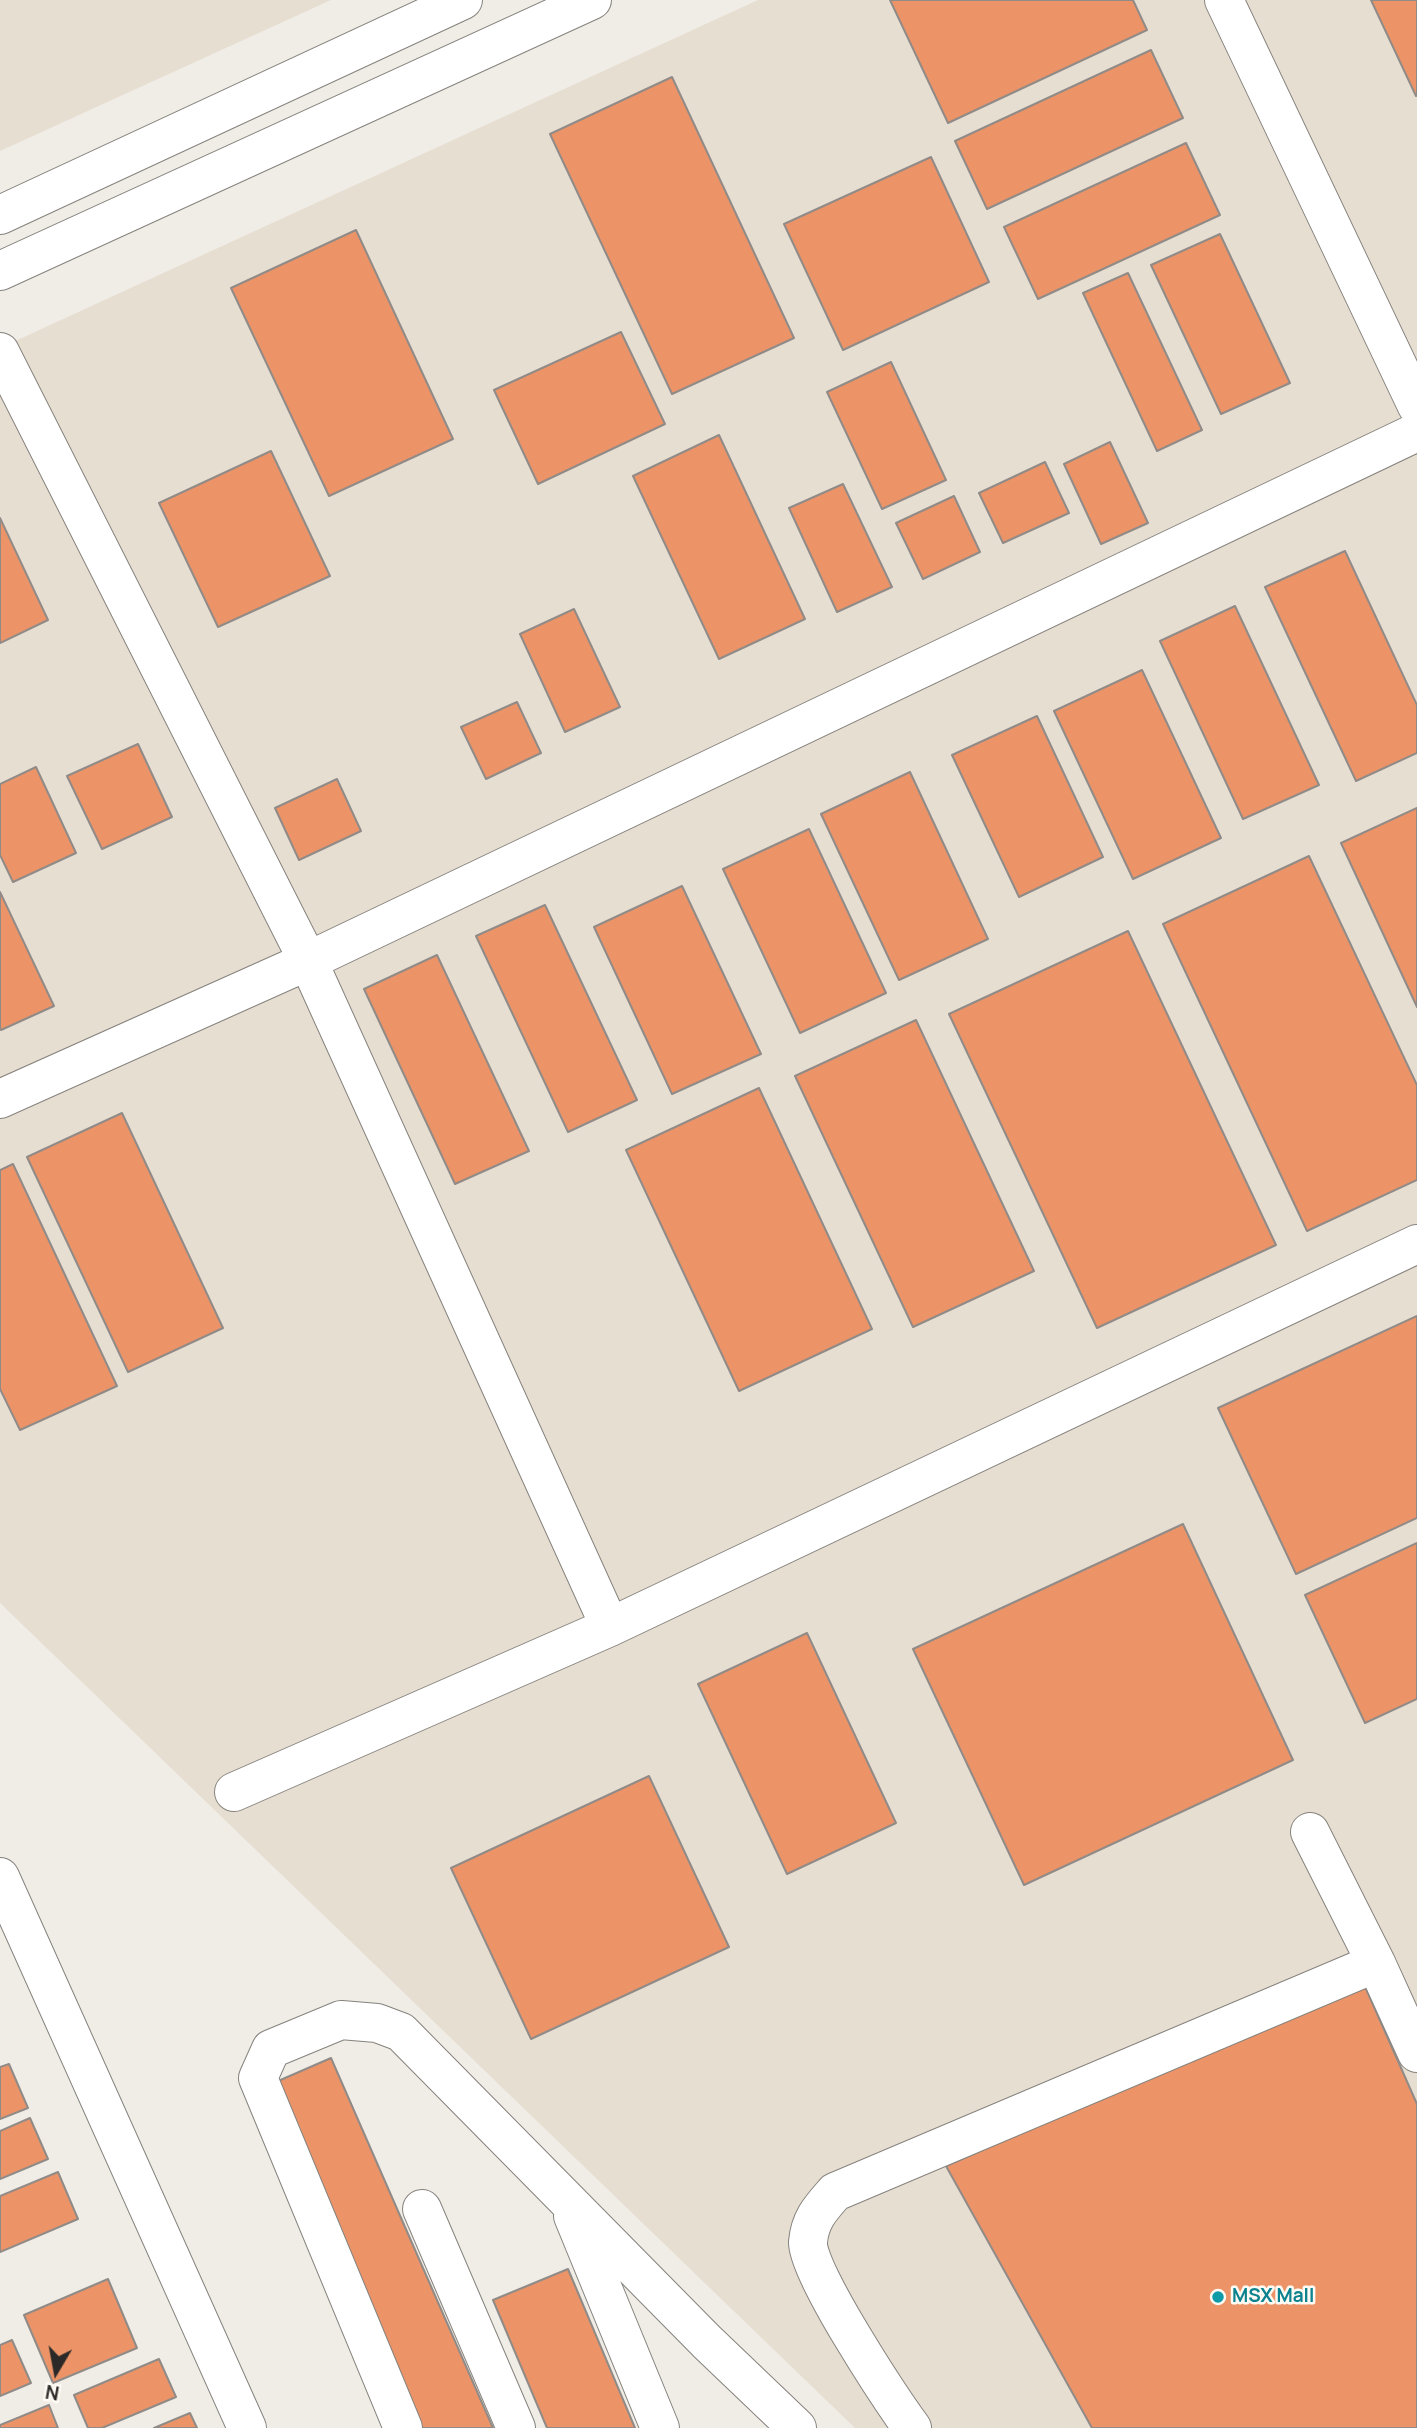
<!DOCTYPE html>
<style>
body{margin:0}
#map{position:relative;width:1417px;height:2428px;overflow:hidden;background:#f0ece6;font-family:Manrope,sans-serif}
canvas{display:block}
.north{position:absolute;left:21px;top:2337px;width:70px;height:70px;-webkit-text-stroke:5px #fdf9f3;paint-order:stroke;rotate:190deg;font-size:19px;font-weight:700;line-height:28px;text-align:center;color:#2b2a28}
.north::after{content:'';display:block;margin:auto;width:24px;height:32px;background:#2b2a28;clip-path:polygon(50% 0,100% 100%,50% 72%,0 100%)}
</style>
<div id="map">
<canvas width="1417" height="2428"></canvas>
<div class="north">N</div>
</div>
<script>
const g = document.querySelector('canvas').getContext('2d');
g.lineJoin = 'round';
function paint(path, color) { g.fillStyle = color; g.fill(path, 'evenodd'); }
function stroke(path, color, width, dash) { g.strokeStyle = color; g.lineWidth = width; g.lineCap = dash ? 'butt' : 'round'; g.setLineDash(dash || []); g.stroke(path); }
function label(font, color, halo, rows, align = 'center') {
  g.font = font + ' Manrope,sans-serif'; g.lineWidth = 5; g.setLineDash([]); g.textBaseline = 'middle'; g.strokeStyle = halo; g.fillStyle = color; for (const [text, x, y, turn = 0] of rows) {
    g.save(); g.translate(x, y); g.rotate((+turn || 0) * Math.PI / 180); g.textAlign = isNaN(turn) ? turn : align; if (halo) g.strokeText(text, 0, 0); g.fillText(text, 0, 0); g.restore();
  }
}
paint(new Path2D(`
 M0,0H331L0,151Z
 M758,0H1417V2428H855L0,1603V348Z`), '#e7ded2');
const building = new Path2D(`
 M890,0H1133L1147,30L948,123Z
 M1371,0H1417V95L1416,96Z
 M1151,50L1183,118L987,209L955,141Z
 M672,77L794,338L672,394L550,134Z
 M1186,143L1220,215L1038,299L1004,227Z
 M931,157L989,282L843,350L784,224Z
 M356,230L453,439L329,496L231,288Z
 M1220,234L1290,383L1221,414L1151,265Z
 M1128,273L1202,430L1157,451L1083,293Z
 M621,332L665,424L538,484L494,390Z
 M891,362L946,480L882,509L827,392Z
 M719,435L805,619L719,659L633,476Z
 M1110,442L1148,523L1101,544L1064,464Z
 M271,451L330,576L218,627L159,503Z
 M1045,462L1069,513L1003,543L979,493Z
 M843,484L892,587L837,612L789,508Z
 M954,496L980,552L923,579L896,523Z
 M0,518L48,620L0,643Z
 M1345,551L1417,705V753L1356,781L1265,587Z
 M1235,606L1319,785L1243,819L1160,641Z
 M574,609L620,707L565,732L520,634Z
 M1142,670L1221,838L1133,879L1054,711Z
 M517,702L541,753L486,779L461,727Z
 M1037,716L1103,857L1019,897L952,755Z
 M138,744L172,817L102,849L67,776Z
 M36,767L76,853L13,882L0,855V784Z
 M910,772L988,939L899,980L821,814Z
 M337,779L361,831L299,860L275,808Z
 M1417,808V1007L1341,843Z
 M809,829L886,993L800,1033L723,869Z
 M1309,856L1417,1085V1180L1307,1231L1163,924Z
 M682,886L761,1054L672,1094L594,927Z
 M0,892L54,1006L1,1030L0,1028Z
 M545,905L637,1100L568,1132L476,936Z
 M1128,931L1276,1245L1097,1328L949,1014Z
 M437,955L529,1151L455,1184L364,989Z
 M916,1020L1034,1271L913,1327L795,1076Z
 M759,1088L872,1329L739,1391L626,1150Z
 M122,1113L223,1328L128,1372L27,1157Z
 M13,1164L117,1386L20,1430L0,1389V1170Z
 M1417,1316V1518L1296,1574L1218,1408Z
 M1183,1524L1293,1760L1024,1885L913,1649Z
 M1417,1543V1699L1365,1723L1305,1595Z
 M807,1633L896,1823L787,1874L698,1684Z
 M649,1776L729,1947L531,2039L451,1868Z
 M1363,1982L1417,2104V2428H1092L946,2166Z
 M331,2058L493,2428H420L269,2085Z
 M9,2064L28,2108L0,2119V2067Z
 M30,2118L48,2159L0,2179V2131Z
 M58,2172L78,2219L0,2252V2196Z
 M568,2269L635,2428H547L493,2300Z
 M108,2279L137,2348L53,2383L24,2315Z
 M12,2340L31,2383L0,2396V2345Z
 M159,2359L176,2397L102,2428H88L74,2395Z
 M49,2405L58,2428H0V2425Z
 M190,2413L197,2428H154Z`);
paint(building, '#ec9467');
stroke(building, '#918b88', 2);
const minor = new Path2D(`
 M1224,0L1417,406
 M0,215L463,0
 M0,271L592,0
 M0,352L308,961L610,1627
 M0,1099L308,961L1417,432
 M234,1792L610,1627L1417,1244
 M1310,1832L1376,1963L1417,2053
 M0,1877L247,2428
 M422,2209L516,2428
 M573,2216L660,2428
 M403,2428L258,2078L271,2049L341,2020L377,2023L401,2032L707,2342L797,2428
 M912,2428C891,2399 806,2271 808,2242C810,2219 821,2208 835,2192L1376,1963`);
stroke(minor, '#86837e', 40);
stroke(minor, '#fff', 38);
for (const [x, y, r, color] of [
 [1218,2297,7,"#0f9aa8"]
]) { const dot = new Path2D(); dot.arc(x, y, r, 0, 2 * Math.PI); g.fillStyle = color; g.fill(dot); stroke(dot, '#fdf9f3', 2.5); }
label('bold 19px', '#0d838f', '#fdf9f3', [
 ["MSX Mall",1232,2297]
], 'left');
</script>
